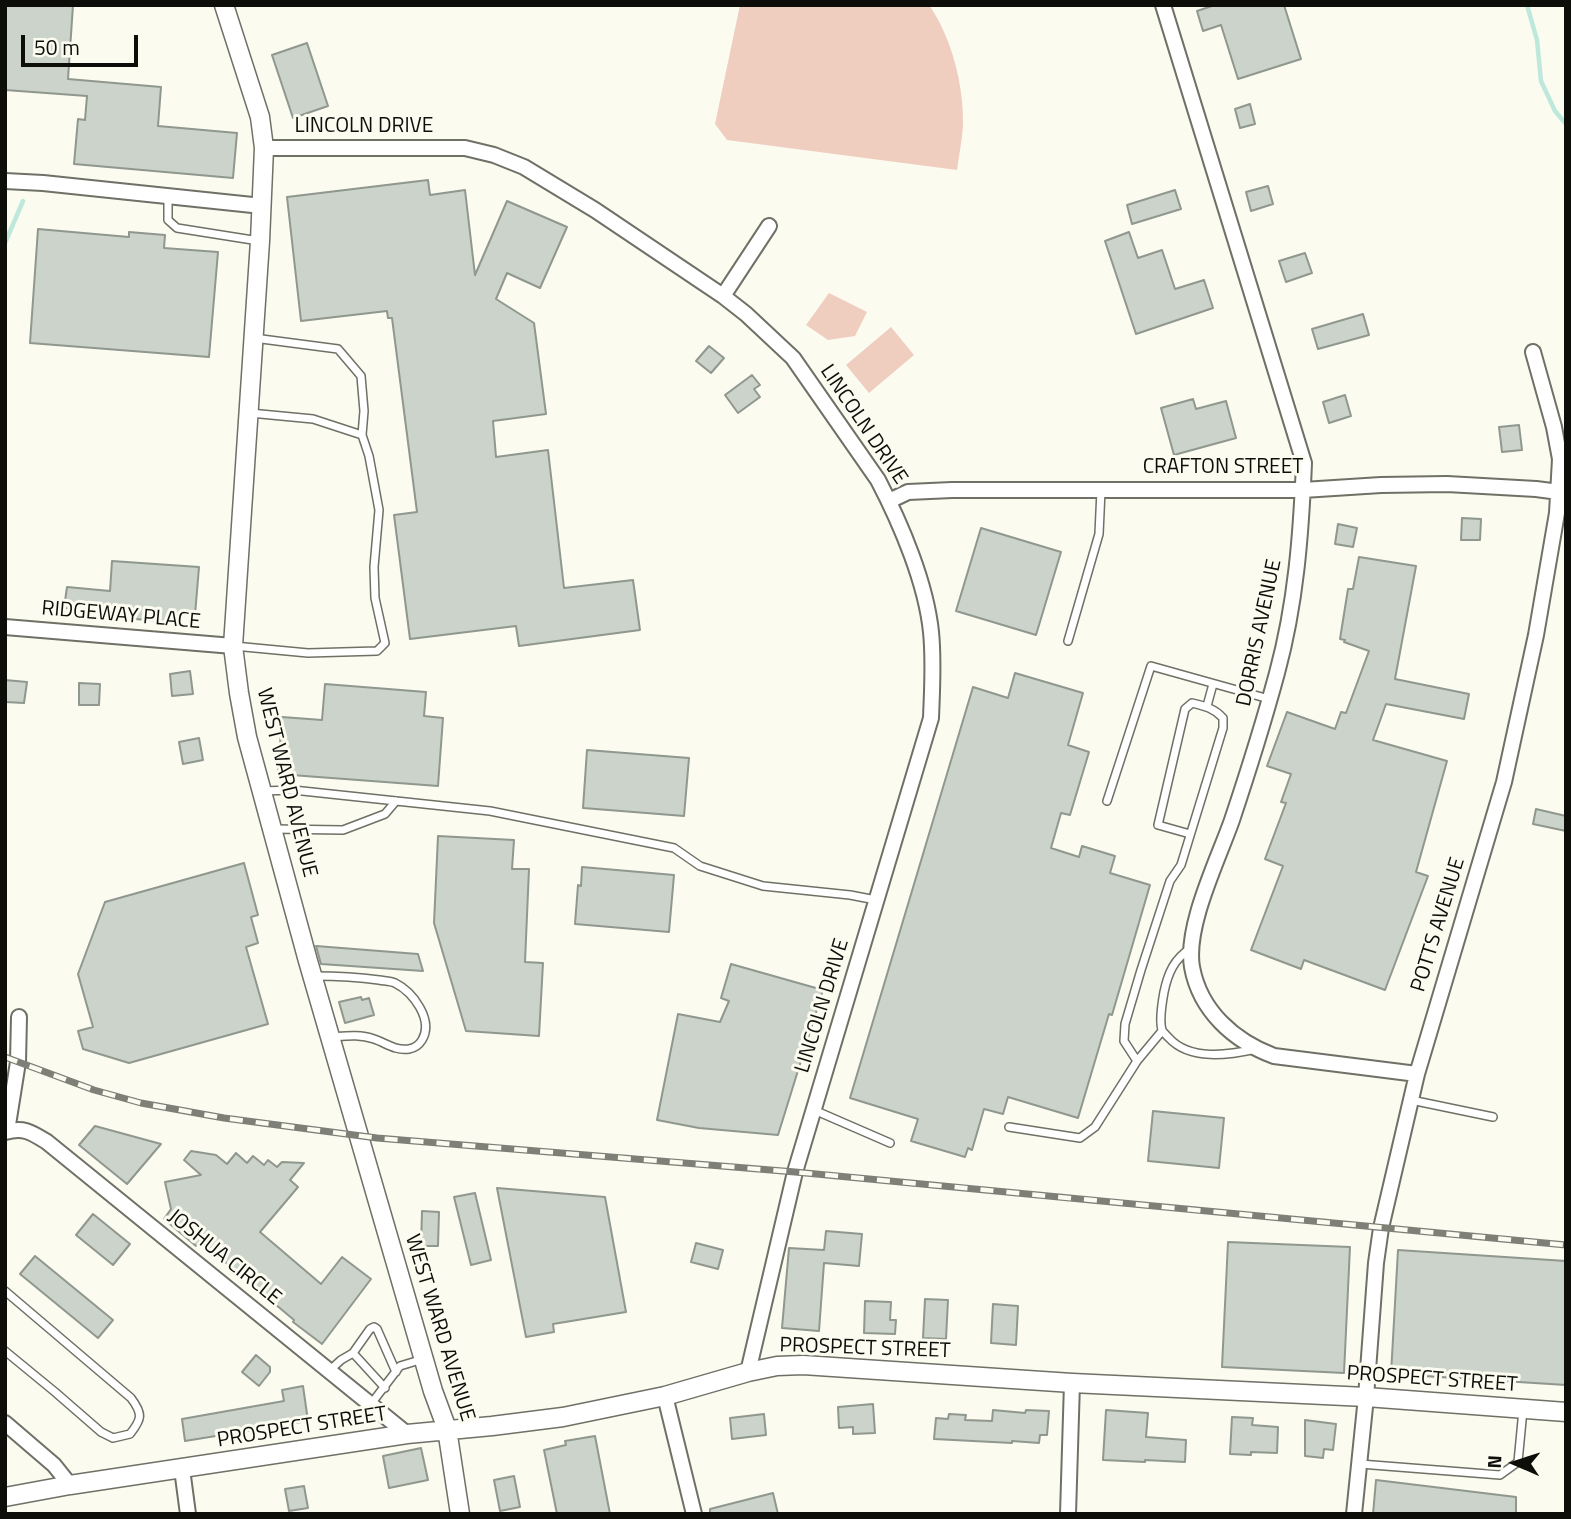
<!DOCTYPE html>
<style>
body{margin:0}
#map{position:relative;width:1571px;height:1519px;overflow:hidden;background:#fbfbf0;font-family:"Titillium Web",sans-serif}
canvas{display:block}
.frame{position:absolute;inset:0;border:7px solid #0d0e0a;pointer-events:none}
.north{position:absolute;left:1480px;top:1428px;width:70px;height:70px;-webkit-text-stroke:5px #fbfbf0;paint-order:stroke;rotate:273deg;font-size:19px;font-weight:700;line-height:28px;text-align:center;color:#0d0e0a}
.north::after{content:'';display:block;margin:auto;width:24px;height:32px;background:#0d0e0a;clip-path:polygon(50% 0,100% 100%,50% 72%,0 100%)}
.scale{position:absolute;left:21px;top:35px;width:117px;height:32px;box-sizing:border-box;border:4px solid #0d0e0a;border-top:0;padding-left:9px;font-size:21px;line-height:24px;white-space:nowrap;color:#0d0e0a;-webkit-text-stroke:5px #fbfbf0;paint-order:stroke}
</style>
<div id="map">
<canvas width="1571" height="1519"></canvas>
<div class="frame"></div>
<div class="north">N</div>
<div class="scale">50 m</div>
</div>
<script>
const g = document.querySelector('canvas').getContext('2d');
g.lineJoin = 'round';
function paint(path, color) { g.fillStyle = color; g.fill(path, 'evenodd'); }
function stroke(path, color, width, dash) { g.strokeStyle = color; g.lineWidth = width; g.lineCap = dash ? 'butt' : 'round'; g.setLineDash(dash || []); g.stroke(path); }
function label(font, color, halo, rows, align = 'center') {
  g.font = font + ' "Titillium Web",sans-serif'; g.lineWidth = 6; g.setLineDash([]); g.textBaseline = 'middle'; g.strokeStyle = halo; g.fillStyle = color; for (const [text, x, y, turn = 0] of rows) {
    g.save(); g.translate(x, y); g.rotate((+turn || 0) * Math.PI / 180); g.textAlign = isNaN(turn) ? turn : align; if (halo) g.strokeText(text, 0, 0); g.fillText(text, 0, 0); g.restore();
  }
}
paint(new Path2D(`
 M740,5H929C952,38 964,86 963,126C962,140 959,155 957,170L727,140L715,124Z
 M829,293L867,312L855,336L828,340L806,325Z
 M891,327L914,355L869,393L846,365Z`), '#efcec0');
stroke(new Path2D(`
 M1527,5L1537,40L1541,81L1555,111L1566,124
 M5,243L23,201`), '#bee8db', 4.5);
const building = new Path2D(`
 M5,5H73L68,79L161,87L158,126L237,133L233,178L74,164L78,119L85,120L87,96L5,90Z
 M1215,5H1284L1301,59L1238,79L1221,25L1203,31L1197,11Z
 M307,43L328,106L293,118L272,55Z
 M1250,104L1255,124L1240,128L1235,109Z
 M428,180L430,195L465,190L475,275L507,201L567,227L540,288L507,273L496,299L534,323L546,414L493,421L496,457L548,450L564,588L633,580L640,630L519,646L516,626L410,639L394,515L417,512L392,318H388L387,311L301,321L287,197Z
 M1268,186L1273,204L1251,211L1246,192Z
 M1175,190L1181,209L1132,224L1127,205Z
 M38,229L129,237V232L165,235L164,248L218,252L209,357L30,343Z
 M1129,232L1138,258L1162,250L1175,289L1204,280L1213,308L1136,334L1105,241Z
 M1305,253L1312,273L1286,282L1279,261Z
 M1363,314L1369,335L1318,349L1312,329Z
 M709,346L724,358L711,373L696,361Z
 M752,375L760,385L754,389L760,397L738,413L725,395Z
 M1345,395L1351,416L1329,423L1323,402Z
 M1193,399L1196,409L1226,401L1236,438L1174,455L1161,408Z
 M1519,425L1522,450L1502,452L1499,427Z
 M1462,518L1481,519L1480,540H1461Z
 M1338,524L1357,528L1353,547L1335,544Z
 M981,528L1061,552L1036,635L956,611Z
 M1359,557L1416,566L1395,679L1469,694L1464,719L1386,704L1373,740L1447,761L1416,872L1428,876L1385,990L1304,960L1301,969L1251,950L1283,866L1265,859L1286,803L1281,802L1291,774L1267,766L1287,712L1335,729L1341,712L1346,713L1369,651L1344,642L1345,640L1340,639L1348,589H1353Z
 M112,561L199,567L195,615L175,614L174,622L108,617L109,612L64,608L67,587L110,591Z
 M190,671L193,694L172,696L170,674Z
 M1015,673L1083,693L1068,745L1089,752L1070,815L1061,813L1051,848L1079,857L1082,846L1115,856L1110,873L1150,885L1112,1015L1109,1014L1078,1118L1008,1097L1003,1114L984,1109L972,1150L968,1148L965,1157L911,1141L918,1119L850,1098L973,687L1008,698Z
 M5,680L27,682L24,703L5,702Z
 M79,683L100,684L99,705H79Z
 M325,684L426,692L424,716L443,718L438,786L278,774L282,717L322,720Z
 M199,738L203,760L183,764L179,742Z
 M587,750L689,758L684,816L583,808Z
 M1536,809L1566,816V831L1533,824Z
 M438,836L514,840L512,869H529L525,962L543,963L539,1036L466,1031L434,923Z
 M244,863L258,915L251,917L258,943L246,947L268,1024L129,1063L83,1049L78,1031L93,1027L78,974L105,902Z
 M582,867L674,875L669,932L575,924L578,885L581,886Z
 M316,946L418,954L423,971L321,964Z
 M731,964L823,990L778,1135L699,1128L657,1120L678,1014L720,1022L729,1001L721,998Z
 M361,997L362,1000L369,998L374,1015L345,1023L339,1002Z
 M1153,1111L1224,1118L1219,1168L1148,1161Z
 M95,1126L161,1144L127,1184L79,1145Z
 M191,1151L216,1155L227,1164L236,1153L247,1163L253,1156L264,1165L268,1160L277,1167L282,1162L304,1163L290,1180L298,1187L260,1232L321,1284L342,1257L371,1279L322,1344L293,1322L294,1320L200,1241L196,1246L164,1219L171,1209L165,1182L201,1175L184,1160Z
 M497,1188L605,1197L626,1312L553,1324L554,1332L526,1337Z
 M475,1193L491,1260L471,1265L454,1197Z
 M422,1211L439,1212L438,1246H421Z
 M93,1214L130,1244L113,1265L76,1235Z
 M826,1231L862,1234L859,1266L824,1263L819,1331L782,1328L789,1248L824,1250Z
 M1228,1242L1350,1247L1344,1373L1222,1367Z
 M696,1243L723,1250L718,1269L691,1262Z
 M1398,1250L1566,1261V1385L1391,1374Z
 M35,1256L113,1320L98,1338L20,1274Z
 M925,1299L948,1300L946,1339L923,1338Z
 M865,1301L891,1302L890,1320H896L895,1334L864,1333Z
 M993,1304L1018,1306L1016,1345L991,1343Z
 M256,1355L270,1367V1372L259,1386L242,1372Z
 M303,1386L308,1421L185,1441L182,1419L284,1401L282,1390Z
 M873,1404L875,1433L853,1434V1427L839,1428L838,1407Z
 M993,1410L1025,1413L1026,1410L1049,1411L1047,1435H1040L1039,1443L1012,1441V1443L934,1439L936,1418L948,1419L949,1414L966,1415L965,1420L992,1421Z
 M1106,1410L1148,1413L1146,1437L1186,1440L1185,1462L1145,1460V1462L1103,1460Z
 M764,1414L766,1435L732,1439L730,1418Z
 M1232,1417L1253,1418L1252,1425L1278,1427L1277,1453L1251,1452V1455L1230,1454Z
 M1305,1420L1336,1424L1333,1450L1324,1449L1323,1458L1305,1456Z
 M595,1436L610,1514H557L544,1450L566,1445L565,1441Z
 M421,1448L428,1480L389,1488L383,1456Z
 M514,1476L520,1507L500,1511L494,1480Z
 M1376,1480L1516,1497V1514H1373Z
 M304,1486L308,1508L289,1511L285,1489Z
 M773,1493L778,1514H710V1509Z`);
paint(building, '#cbd3ca');
stroke(building, '#8f978e', 2);
const service = new Path2D(`
 M168,196V220L177,228L259,241
 M254,338L338,349L361,376L364,411L362,435
 M1068,641L1099,534L1101,490
 M234,646L308,653L377,651L385,643L375,598L374,567L379,510L369,456L362,435L313,419L250,413
 M1207,706L1213,684
 M262,791L293,790L490,811L674,848L700,866L763,886L850,895L876,900
 M1107,801L1151,666L1269,699
 M273,829L343,830L385,814L396,801
 M1191,948C1174,959 1168,973 1164,992C1162,1003 1159,1020 1162,1030C1163,1032 1167,1036 1169,1038C1190,1061 1229,1055 1256,1049
 M315,976C337,976 357,977 379,980C384,981 390,981 395,983C413,992 434,1020 422,1040C419,1045 415,1048 409,1049C395,1051 386,1043 374,1039C360,1034 346,1036 331,1037
 M1137,1061L1124,1041L1125,1024L1141,970L1170,881L1181,865L1223,728V718C1214,708 1204,706 1192,703L1185,709L1158,825L1190,834
 M1411,1100L1493,1117
 M814,1110L890,1143
 M1009,1127L1080,1138L1095,1127L1137,1061L1162,1031
 M5,1291L131,1398C143,1414 142,1419 130,1434L113,1438L101,1432L55,1392L5,1351
 M329,1371L341,1360L353,1353
 M385,1388L353,1353L370,1329L374,1327L377,1329L396,1372
 M371,1404L400,1366L423,1359
 M1360,1464L1500,1475L1518,1462L1523,1410`);
const minor = new Path2D(`
 M1163,5L1304,463C1301,535 1296,603 1277,673C1264,721 1248,772 1232,820C1218,860 1185,926 1192,967C1200,1011 1234,1041 1274,1056L1417,1074
 M264,148H465L494,155L524,167L595,210L723,296L746,314L793,358L878,480C901,524 926,583 931,632C934,661 932,690 931,718L795,1172L748,1372
 M5,181L43,183L262,206
 M723,296L769,226
 M889,501L908,492L952,490H1303L1381,485L1447,484L1536,489L1559,492
 M5,627L233,646
 M7,1131L18,1062L19,1017
 M5,1132C24,1127 31,1132 47,1142L407,1434
 M665,1396L694,1514
 M5,1423L54,1465L70,1485
 M182,1469L188,1514
 M1068,1514L1072,1383
 M1354,1514L1366,1397L1376,1263L1381,1228L1417,1074L1504,782L1536,635L1557,513L1560,459L1554,427L1533,352`);
const tertiary = new Path2D(`
 M224,5L260,117L264,148L260,241L233,646L239,693L247,737L308,961L433,1391L447,1429L460,1514
 M5,1497L70,1485L407,1434L492,1426L563,1417L665,1396L748,1372L777,1366L803,1365L1072,1383L1366,1397L1566,1412`);
stroke(service, '#6f7066', 10);
stroke(minor, '#6f7066', 18);
stroke(tertiary, '#6f7066', 21);
stroke(service, '#fff', 7);
stroke(minor, '#fff', 14);
stroke(tertiary, '#fff', 18);
const rail = new Path2D(`
 M5,1057L94,1090L141,1103L224,1118L377,1138L795,1172L1566,1245`);
stroke(rail, '#7e7f77', 7);
stroke(rail, '#fbfbf0', 4.5, [13]);
label('21px', '#0d0e0a', '#fbfbf0', [
 ["LINCOLN DRIVE",364,127],
 ["LINCOLN DRIVE",863,425,56],
 ["CRAFTON STREET",1223,468],
 ["RIDGEWAY PLACE",121,616,5],
 ["DORRIS AVENUE",1260,633,-78],
 ["WEST WARD AVENUE",286,783,76],
 ["POTTS AVENUE",1439,925,-73],
 ["LINCOLN DRIVE",823,1006,-73],
 ["JOSHUA CIRCLE",224,1258,39],
 ["WEST WARD AVENUE",439,1328,73],
 ["PROSPECT STREET",865,1349,2],
 ["PROSPECT STREET",1432,1380,4],
 ["PROSPECT STREET",302,1428,-9]
]);
</script>
